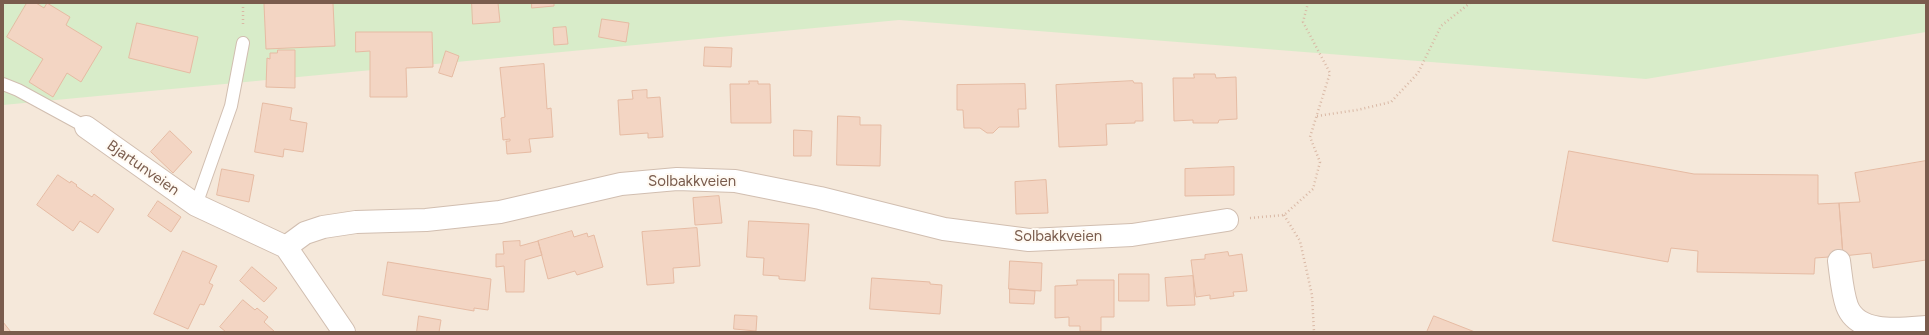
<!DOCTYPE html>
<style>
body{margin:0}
#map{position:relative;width:1929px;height:335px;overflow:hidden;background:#fdf6ec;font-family:Figtree,sans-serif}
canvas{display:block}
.frame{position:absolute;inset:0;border:4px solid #7a5c4d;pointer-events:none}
</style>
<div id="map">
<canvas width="1929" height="335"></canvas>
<div class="frame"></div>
</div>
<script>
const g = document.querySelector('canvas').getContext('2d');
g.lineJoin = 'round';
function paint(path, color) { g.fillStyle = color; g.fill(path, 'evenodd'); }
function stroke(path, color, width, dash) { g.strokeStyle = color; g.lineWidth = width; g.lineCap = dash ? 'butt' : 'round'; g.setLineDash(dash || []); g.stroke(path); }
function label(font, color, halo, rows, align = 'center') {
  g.font = font + ' Figtree,sans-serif'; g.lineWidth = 4; g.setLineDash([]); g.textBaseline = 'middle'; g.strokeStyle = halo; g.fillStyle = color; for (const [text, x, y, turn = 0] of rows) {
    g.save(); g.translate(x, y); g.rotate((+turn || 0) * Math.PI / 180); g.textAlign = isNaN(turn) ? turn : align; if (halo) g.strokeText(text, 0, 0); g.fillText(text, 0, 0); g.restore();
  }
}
paint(new Path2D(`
 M1367,3H1926V332H3V101L965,11Z`), '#f5e8da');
paint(new Path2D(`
 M3,3H1926V32L1646,79L899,20L3,105Z`), '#d8ecc9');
const building = new Path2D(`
 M27,3H36L44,8L47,3L70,17L66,25L102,47L81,82L67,73L53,97L29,82L43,59L7,37Z
 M333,3L335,46L266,49L264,4Z
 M472,3H498L500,22L473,24Z
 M532,3H554V6L532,8Z
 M602,19L629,23L626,42L599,37Z
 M137,23L198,37L190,73L129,58Z
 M566,27L568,44L554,45L553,28Z
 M356,32H432L433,67L406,68L407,97H370V51L356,52Z
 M705,47L732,48L731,67L704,66Z
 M278,50H295V88L266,87L267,58L270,59V53H277Z
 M446,51L459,56L452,77L439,73Z
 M544,64L547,109L551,108L553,137L529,139L531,152L507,154L506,141H510V139L503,140L501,118L505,117L500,68Z
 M1194,74H1215L1216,78L1236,77L1237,119L1219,120L1218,123H1193V120L1174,121L1173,78H1194Z
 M749,81H758V84H770L771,123H731L730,84H749Z
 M1133,81L1134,83H1142L1143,121H1135V123L1106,124L1107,145L1059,147L1056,85Z
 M1025,84L1026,109H1018L1019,127H999L993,133H987L980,128H964L963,110H957V85Z
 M647,90V98L660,97L663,137L648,138V133L620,135L618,100L633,99L632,91Z
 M263,103L292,108L290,120L307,123L303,152L284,149L283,157L255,152Z
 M838,116L860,117V125H881L880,166L837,165Z
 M794,130L812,131L811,156H794Z
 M170,131L192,152L173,173L151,152Z
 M1569,151L1694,174L1818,175V204L1839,203L1843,256L1815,258L1814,274L1697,272L1698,251L1671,248L1668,262L1553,241Z
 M1926,161V260L1873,268L1871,253L1843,256L1839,203L1860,202L1855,173Z
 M1234,167V195L1185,196V169Z
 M222,169L254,175L249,202L217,195Z
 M58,175L70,183L71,181L77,185L76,186L92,197L94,194L114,209L98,233L80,221L73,231L37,205Z
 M1046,180L1048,213L1016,214L1015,182Z
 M719,196L722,223L695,225L693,198Z
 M158,201L181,217L171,232L148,216Z
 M749,221L809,224L805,281L779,279V276L763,275L764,258L747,257Z
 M697,228L700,266L673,268L674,283L647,285L642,232Z
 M572,231L574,237L587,233L588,237L594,235L603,267L577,275L575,271L548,279L538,241Z
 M520,241V246L538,241L542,255L525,260L524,292H506L504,266L496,267V254H504L503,242Z
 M183,251L217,266L209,283L213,285L204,305L200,304L188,329L154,314Z
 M1228,252L1229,256L1242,254L1247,291L1233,292L1234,296L1210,299V295L1196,297L1191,260L1205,259V255Z
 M1010,261L1042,263L1041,291L1009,289Z
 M388,262L491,279L488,310L474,308V311L383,295Z
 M252,267L277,288L264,302L240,281Z
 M1119,274H1149V301H1119Z
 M1193,276L1195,305L1167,306L1165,278Z
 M872,278L930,282V284L942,285L940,314L870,309Z
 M1077,280H1114V317H1101V331H1080V326H1069V317L1055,318V286L1077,285Z
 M1010,289L1035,291L1034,304L1010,303Z
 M243,300L255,310L257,308L268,317L264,322L275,332H226L220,327Z
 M735,315L757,316L756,331L734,329Z
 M419,316L441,320L439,332H417Z
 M1434,316L1475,332H1427Z
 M3,322L11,332H3Z`);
paint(building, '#f3d5c3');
stroke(building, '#e6bba3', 1);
const lane = new Path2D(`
 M3,84L18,90L86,127
 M196,205L231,106L243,43`);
const street = new Path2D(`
 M86,127L196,205L286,247
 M286,247L305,233L323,227L356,222L426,220L500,212L621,184L677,179L735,181L820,198L944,229L1029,240L1132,235L1227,220
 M286,247L344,332
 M1839,261C1841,275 1842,292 1847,306C1858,335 1900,329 1926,327`);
stroke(lane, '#d1beb0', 14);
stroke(street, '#d1beb0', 24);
stroke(new Path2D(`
 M243,24V3
 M1317,116L1357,110L1391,102L1418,73L1441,26L1470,3
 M1284,215L1300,241L1312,295L1314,332
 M1250,218L1284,215L1313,189L1320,162L1310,137L1330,73L1303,22L1308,3`), '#d9b8a5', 2.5, [1, 3]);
stroke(lane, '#fff', 12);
stroke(street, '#fff', 22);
label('15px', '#7a5c4d', '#fffaf3', [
 ["Bjartunveien",143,168,35],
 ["Solbakkveien",692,182],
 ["Solbakkveien",1058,237]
]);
</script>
